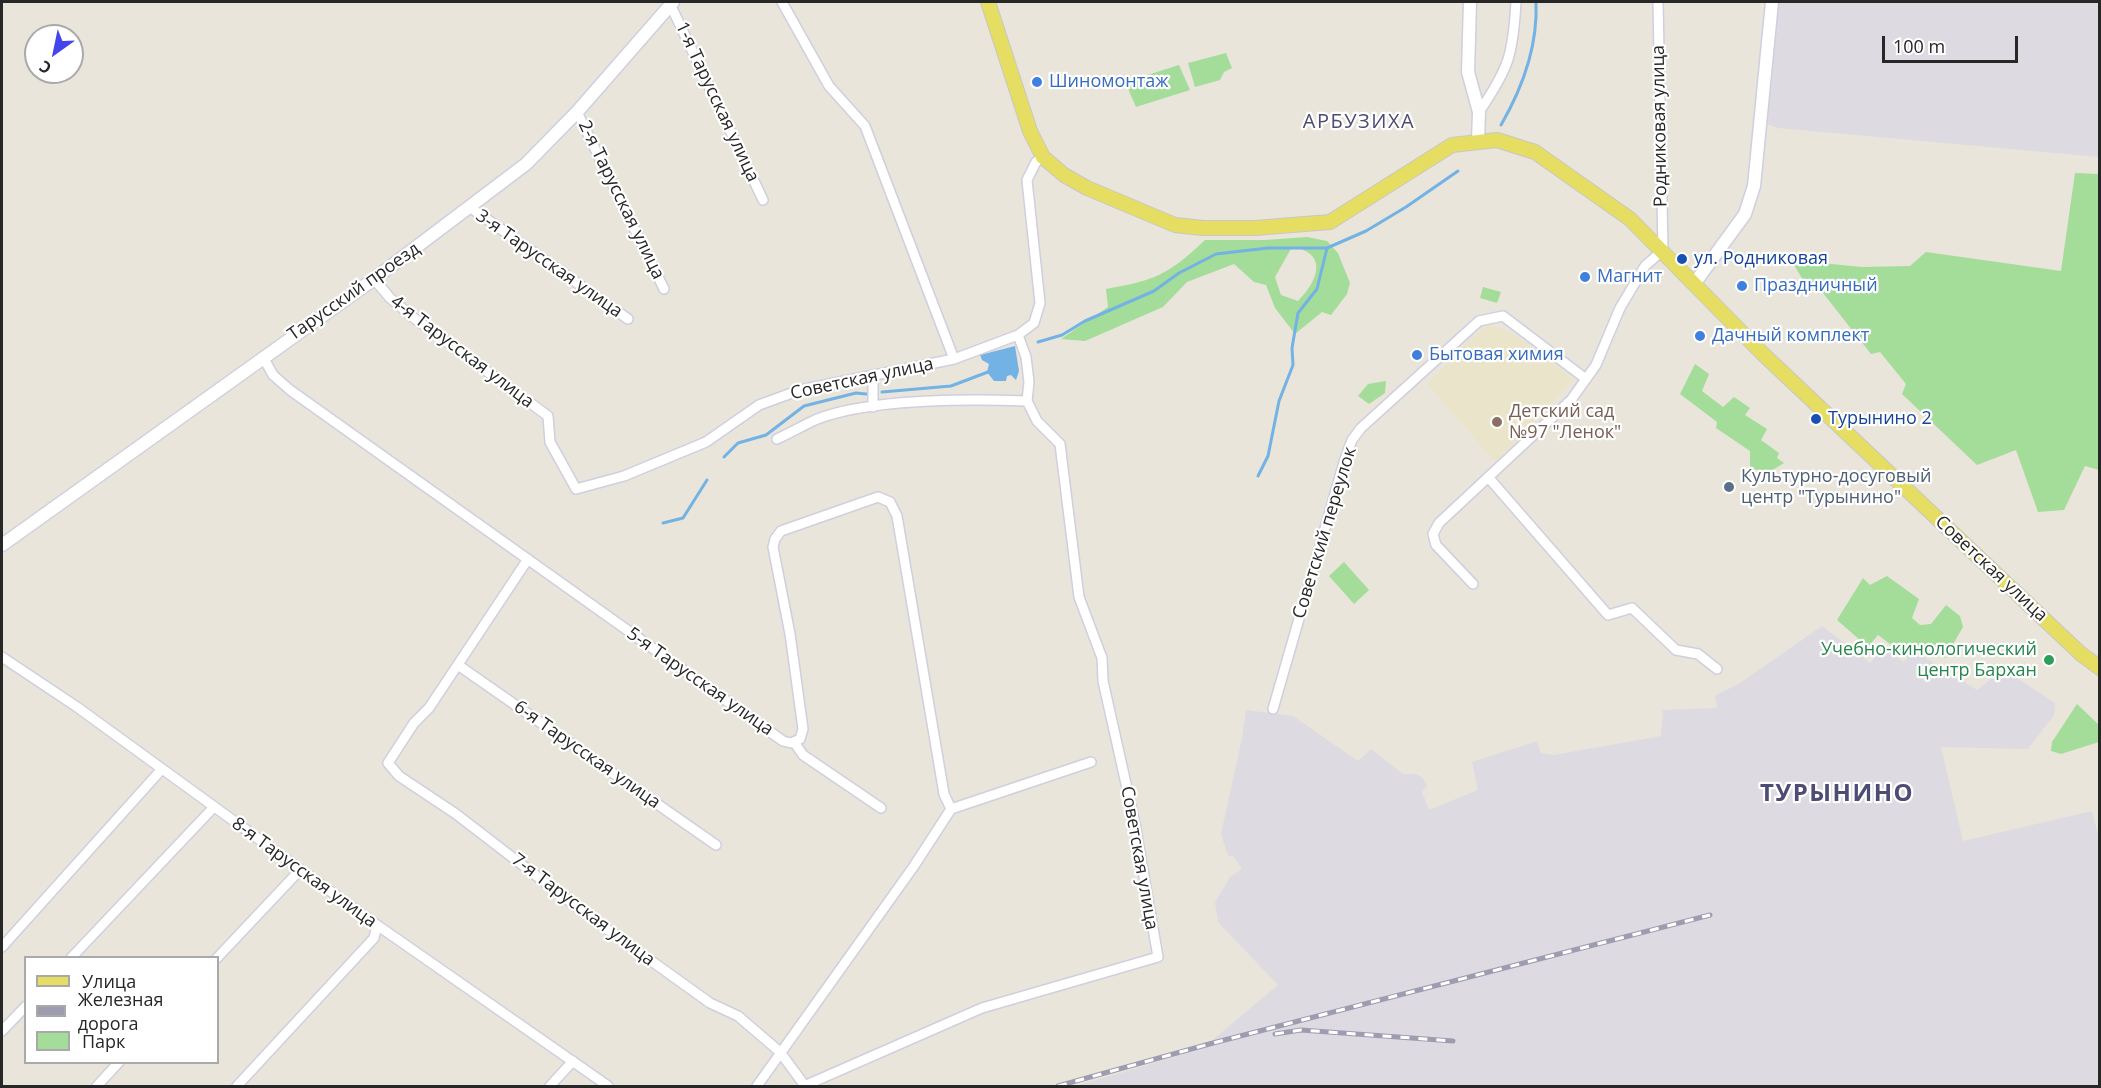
<!DOCTYPE html>
<meta charset="utf-8">
<style>
body{margin:0}
#map{position:relative;width:2101px;height:1088px;overflow:hidden;background:#e9e5da;font-family:"Open Sans",sans-serif}
canvas{display:block}
.frame{position:absolute;inset:0;border:3px solid #272727;pointer-events:none}
.legend{position:absolute;left:24px;top:956px;width:195px;height:108px;box-sizing:border-box;background:#fff;border:2px solid #a9a9a9;margin:0;padding:8px 10px;list-style:none;font-size:18px;color:#272727}
.legend li{display:flex;align-items:center;gap:12px;height:30px}
.legend b{width:30px;border:2px solid #a9a9a9}
.north{position:absolute;left:24px;top:24px;width:60px;height:60px;box-sizing:border-box;background:#fff;border:2px solid #a9a9a9;border-radius:50%;rotate:213deg;font-size:16px;font-weight:700;line-height:24px;text-align:center;color:#272727}
.north::after{content:'';display:block;margin:auto;width:21px;height:27px;background:#4445eb;clip-path:polygon(50% 0,100% 100%,50% 72%,0 100%)}
.scale{position:absolute;left:1882px;top:36px;width:136px;height:27px;box-sizing:border-box;border:3px solid #272727;border-top:0;padding-left:8px;font-size:18px;line-height:21px;white-space:nowrap;color:#272727;-webkit-text-stroke:4px #fff;paint-order:stroke}
</style>
<div id="map">
<canvas width="2101" height="1088"></canvas>
<div class="frame"></div>
<ul class="legend">
<li><b style="height:8px;background:#e5de63"></b>Улица</li>
<li><b style="height:8px;background:#9e9db0"></b>Железная дорога</li>
<li><b style="height:16px;background:#a4dc9a"></b>Парк</li>
</ul>
<div class="north">С</div>
<div class="scale">100 m</div>
</div>
<script>
const g = document.querySelector('canvas').getContext('2d');
g.lineJoin = 'round';
function paint(path, color) { g.fillStyle = color; g.fill(path, 'evenodd'); }
function stroke(path, color, width, dash) { g.strokeStyle = color; g.lineWidth = width; g.lineCap = dash ? 'butt' : 'round'; g.setLineDash(dash || []); g.stroke(path); }
function label(font, color, halo, rows, align = 'center') {
  g.font = font + ' "Open Sans",sans-serif'; g.lineWidth = 4.5; g.setLineDash([]); g.textBaseline = 'middle'; g.strokeStyle = halo; g.fillStyle = color; for (const [text, x, y, turn = 0] of rows) {
    g.save(); g.translate(x, y); g.rotate((+turn || 0) * Math.PI / 180); g.textAlign = isNaN(turn) ? turn : align; if (halo) g.strokeText(text, 0, 0); g.fillText(text, 0, 0); g.restore();
  }
}
paint(new Path2D(`
 M1777,2H2099V157L1778,128L1767,124Z
 M1822,626L1870,663L1885,647L1903,662L1916,652L1977,690L2003,669L2055,703L2054,715L2028,749L1941,747L1963,841L2092,811L2100,843L2099,1086H1076L1202,1049L1278,985L1218,922L1215,902L1230,877L1242,869L1234,857L1228,855L1221,834L1242,738L1246,710L1293,716L1358,761L1371,749L1403,774H1416L1422,777L1427,786L1422,792L1429,810L1478,790L1472,762L1537,741L1541,753L1554,755L1661,736L1663,710L1717,708L1715,696L1740,683Z`), '#dedae2');
paint(new Path2D(`
 M1487,324L1512,333L1574,379L1497,461L1493,460L1427,384Z`), '#eae5ca');
paint(new Path2D(`
 M1226,53L1232,68L1224,72L1220,80L1195,87L1188,63Z
 M1179,65L1190,90L1136,107L1125,82Z
 M2075,173L2099,174V470L2085,466L2064,510L2038,512L2016,450L1977,465L1902,394L1906,384L1880,352L1871,354L1823,293L1809,290L1791,260L1862,267L1910,266L1926,252L2061,271Z
 M1307,237L1327,241L1338,253L1350,283L1347,294L1331,315L1322,312L1295,334L1275,308L1266,285L1254,282L1234,264L1187,282L1163,307L1085,341L1061,339L1108,307L1106,289C1156,280 1168,275 1205,240H1265ZM1292,247C1329,253 1318,281 1298,301L1281,295L1275,277Z
 M1483,287L1501,292L1497,303L1480,298Z
 M1695,364L1709,374L1702,391L1723,407L1734,397L1750,408L1745,415L1767,429L1761,440L1779,453L1777,458L1784,463L1771,471L1750,469V451L1716,428L1717,422L1680,394Z
 M1386,381L1385,393L1369,404L1358,396L1368,384Z
 M1344,562L1369,590L1354,604L1329,576Z
 M1887,576L1919,599L1912,618L1920,625L1931,624L1946,605L1960,616L1963,627L1945,658L1923,644L1909,658L1878,635L1868,647L1837,620L1863,578L1870,585Z
 M2077,704L2099,725V742L2061,754L2051,751L2052,742Z`), '#a4dc9a');
paint(new Path2D(`
 M1015,346L1019,371L1016,380L1011,375L1007,376L1006,381H994L987,372L989,364L982,360L980,355Z`), '#73b2e4');
stroke(new Path2D(`
 M1501,125C1523,87 1538,46 1536,2
 M1038,342L1062,335L1085,321L1154,291L1179,273L1216,254L1268,248H1327L1366,231L1406,207L1458,171
 M882,392L951,386L988,372
 M724,457L738,443L766,435L804,406L856,393L866,394
 M1258,476L1268,456L1279,401L1293,365L1292,348L1298,313L1317,289L1327,248
 M663,523L683,518L707,480`), '#73b2e4', 3);
const street = new Path2D(`
 M782,2L829,86L865,126L954,359
 M670,4L763,200
 M577,112L664,289
 M1479,112C1509,68 1513,55 1516,2
 M471,208L628,319
 M374,279L390,298L414,318L548,416L550,442L576,489L624,476L706,442L759,405L800,390L954,359L1018,335
 M263,357L273,375L290,390L783,741L791,743L800,739L803,729L790,634L773,547L775,539L781,531L878,497L890,502L897,516L944,794L951,809
 M873,407V376
 M777,439C790,433 802,426 815,420C870,398 967,399 1027,401
 M1488,477L1608,615L1632,608L1676,650L1698,654L1717,669
 M528,559L429,708L414,723L388,763L399,776L456,814L586,914L710,1003L738,1016L780,1052L805,1086
 M1473,584L1436,545L1433,534L1439,523L1571,400L1596,365L1620,308L1645,266L1663,250L1658,2
 M2,657L77,707L377,925L608,1086
 M458,665L716,845
 M1273,709L1345,459L1352,440L1361,428L1479,321L1503,316L1586,379
 M794,742L803,755L881,808
 M2,947L161,770
 M71,958L213,808
 M217,958L300,870
 M2,1031L26,1006
 M97,1086L119,1062
 M237,1086L374,938L377,925
 M550,1086L573,1061
 M757,1086L914,866L951,809L1091,762
 M804,1086L982,1008L1158,957L1135,824L1103,681L1102,658L1079,597L1060,444L1037,421L1027,401L1029,382L1026,357L1018,335L1034,323L1040,303L1027,180L1036,162L1043,157`);
const secondary = new Path2D(`
 M1470,2L1468,72L1479,112L1478,141
 M1694,284L1745,214L1754,186L1772,2
 M2,545L374,279L526,164L577,112L673,2`);
const primary = new Path2D(`
 M988,2L1030,131L1043,157L1064,175L1087,188L1175,225L1203,228H1255L1330,222L1452,145L1497,140L1535,152L1630,219L1763,354L2081,654L2100,668`);
stroke(street, '#cfcfdf', 12);
stroke(secondary, '#cfcfdf', 15);
stroke(primary, '#c7c7c7', 16);
stroke(street, '#fff', 9);
stroke(secondary, '#fff', 12);
stroke(primary, '#e5de63', 14);
const rail = new Path2D(`
 M1275,1034L1301,1030L1453,1041
 M1058,1086L1213,1043L1710,915`);
stroke(rail, '#9e9db0', 5);
stroke(rail, '#fff', 3, [9]);
for (const [x, y, r, color] of [
 [1037,82,6,"#3f7fe0"],
 [1682,259,6,"#1a4fb4"],
 [1585,277,6,"#3f7fe0"],
 [1742,286,6,"#3f7fe0"],
 [1700,336,6,"#3f7fe0"],
 [1417,355,6,"#3f7fe0"],
 [1816,419,6,"#1a4fb4"],
 [1497,422,6,"#8d6e63"],
 [1729,487,6,"#5c6f8a"],
 [2049,660,6,"#2e9e5b"]
]) { const dot = new Path2D(); dot.arc(x, y, r, 0, 2 * Math.PI); g.fillStyle = color; g.fill(dot); stroke(dot, '#fff', 2); }
label('18px', '#366cbe', '#fff', [
 ["Шиномонтаж",1049,82],
 ["Магнит",1597,277],
 ["Праздничный",1754,286],
 ["Дачный комплект",1712,336],
 ["Бытовая химия",1429,355]
], 'left');
label('18px', '#272727', '#fff', [
 ["1-я Тарусская улица",717,102,65],
 ["Родниковая улица",1660,126,-91],
 ["2-я Тарусская улица",621,200,64],
 ["3-я Тарусская улица",549,264,35],
 ["Тарусский проезд",354,292,-35],
 ["4-я Тарусская улица",462,352,37],
 ["Советская улица",862,379,-12],
 ["Советский переулок",1325,533,-73],
 ["Советская улица",1991,569,43],
 ["5-я Тарусская улица",700,682,35],
 ["6-я Тарусская улица",587,755,35],
 ["Советская улица",1139,858,80],
 ["8-я Тарусская улица",304,873,36],
 ["7-я Тарусская улица",583,910,37]
]);
label('18px', '#164399', '#fff', [
 ["ул. Родниковая",1694,259],
 ["Турынино 2",1828,419]
], 'left');
label('18px', '#785e54', '#fff', [
 ["Детский сад",1509,412],
 ["№97 \"Ленок\"",1509,433]
], 'left');
label('18px', '#4e5e75', '#fff', [
 ["Культурно-досуговый",1741,477],
 ["центр \"Турынино\"",1741,498]
], 'left');
label('18px', '#27864d', '#fff', [
 ["Учебно-кинологический",2037,650],
 ["центр Бархан",2037,671]
], 'right');
g.letterSpacing = '1.5px';
label('20px', '#4c4c74', '#fff', [
 ["АРБУЗИХА",1359,122]
]);
g.letterSpacing = '0px';
g.letterSpacing = '1.5px';
label('bold 24px', '#4c4c74', '#fff', [
 ["ТУРЫНИНО",1837,794]
]);
g.letterSpacing = '0px';
</script>
